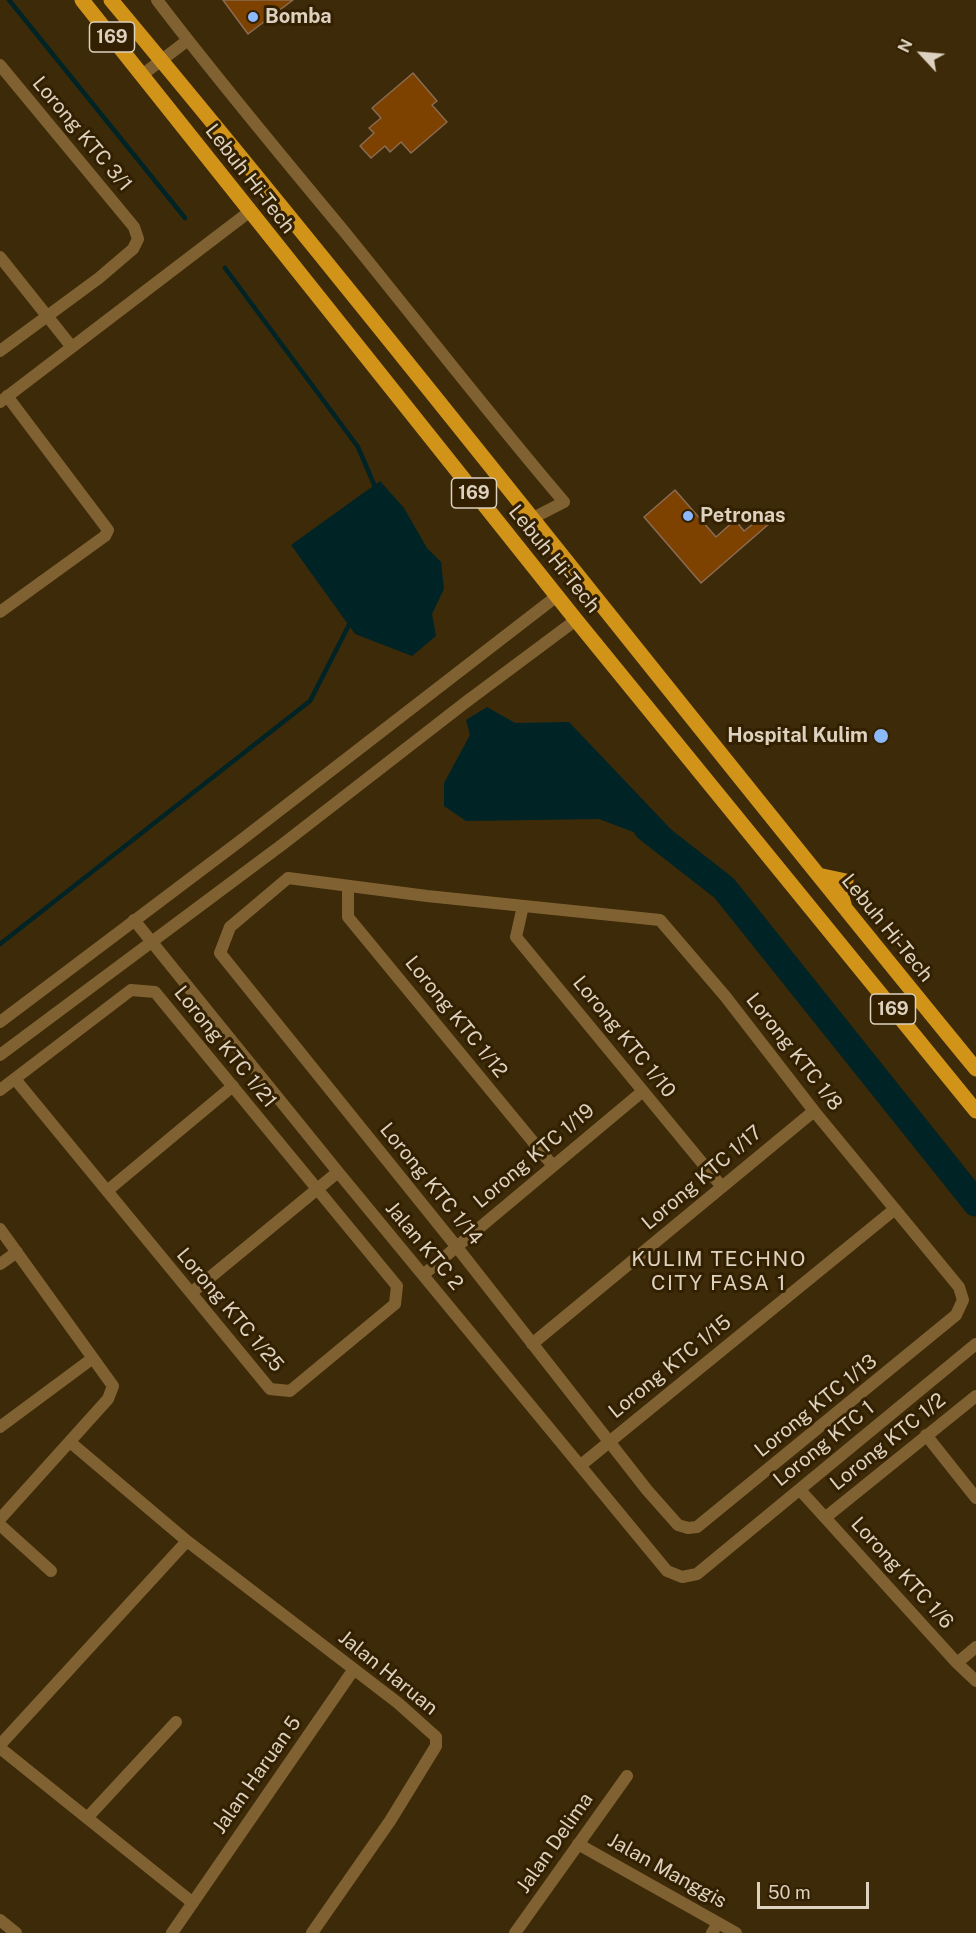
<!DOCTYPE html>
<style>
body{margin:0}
#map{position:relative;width:976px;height:1933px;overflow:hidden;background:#3d2a09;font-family:"Public Sans",sans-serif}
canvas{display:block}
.north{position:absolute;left:892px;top:24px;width:60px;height:60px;-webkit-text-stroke:4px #322000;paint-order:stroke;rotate:296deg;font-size:16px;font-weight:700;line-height:24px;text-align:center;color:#ddd1bf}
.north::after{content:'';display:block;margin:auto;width:21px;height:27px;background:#ddd1bf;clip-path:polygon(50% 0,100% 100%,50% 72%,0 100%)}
.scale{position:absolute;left:757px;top:1882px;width:112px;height:27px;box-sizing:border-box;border:3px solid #ddd1bf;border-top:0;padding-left:8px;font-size:18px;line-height:21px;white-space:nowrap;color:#ddd1bf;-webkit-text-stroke:4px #322000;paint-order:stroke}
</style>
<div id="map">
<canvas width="976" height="1933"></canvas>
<div class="north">N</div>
<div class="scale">50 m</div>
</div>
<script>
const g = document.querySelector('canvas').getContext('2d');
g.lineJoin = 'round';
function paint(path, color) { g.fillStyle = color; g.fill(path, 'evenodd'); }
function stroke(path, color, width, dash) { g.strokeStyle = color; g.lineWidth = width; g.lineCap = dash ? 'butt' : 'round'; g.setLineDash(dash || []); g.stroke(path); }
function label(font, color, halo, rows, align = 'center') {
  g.font = font + ' "Public Sans",sans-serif'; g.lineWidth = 6; g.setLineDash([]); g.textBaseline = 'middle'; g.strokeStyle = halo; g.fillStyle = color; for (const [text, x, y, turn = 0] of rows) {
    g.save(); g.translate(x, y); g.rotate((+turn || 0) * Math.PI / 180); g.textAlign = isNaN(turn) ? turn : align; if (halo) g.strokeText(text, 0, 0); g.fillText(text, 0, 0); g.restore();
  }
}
paint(new Path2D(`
 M380,481L404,508L427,548L441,562L444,589L432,614L436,636L412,656L355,634L291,545Z
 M487,707L515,723L569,722L684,843L671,856L644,836L599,819L466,821L444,806V783L470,735L466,720Z`), '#002425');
stroke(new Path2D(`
 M9,0L185,218
 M225,268L358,447L376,489
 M0,944L310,701L351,621`), '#002425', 4.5);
stroke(new Path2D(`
 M647,828L724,888L976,1203`), '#002425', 27);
const building = new Path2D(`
 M223,0H293L248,34Z
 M413,73L437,101L432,105L447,122L411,153L401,142L390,152L385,146L371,158L360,146L374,133L369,128L381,118L372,108Z
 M675,490L716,537L735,520L744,531L772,509L778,516L701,583L644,517Z`);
paint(building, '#7e4200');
stroke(building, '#8b6b53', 1.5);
stroke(new Path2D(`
 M157,0C217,79 280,154 343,230C417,321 488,413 564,502L533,518
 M0,65L134,227L138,239L133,249L99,278L0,351
 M142,75L188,40
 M0,257L71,346
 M0,402L249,212
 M0,612L105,536L108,530L7,396
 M288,878L427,896L660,920L725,996L814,1111L959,1287L963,1300L956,1315L697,1527L688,1528L678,1525L647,1490L456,1246L220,953L230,927Z
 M348,886V917L553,1166
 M523,906L516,937L722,1187
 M134,920L338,1172L667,1571L682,1577L697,1574L976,1344
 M0,1090L131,990L155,992L397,1286L395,1304L290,1391L270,1389L15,1079
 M107,1191L233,1086
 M0,1229L113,1386L108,1399L0,1519
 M0,1264L17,1252
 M423,1275L643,1091
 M191,1293L338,1172
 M532,1344L814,1111
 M0,1427L93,1358
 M926,1435L976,1498
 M70,1442L187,1541L398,1703L436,1737V1746L390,1821L312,1933
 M581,1465L895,1209
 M800,1490L957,1663L976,1681
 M826,1517L976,1396
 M0,1525L51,1571
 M957,1663L976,1647
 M0,1745L187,1541
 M0,1748L193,1903
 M87,1818L176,1722
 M578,1844L736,1933
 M0,1920L16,1933
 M172,1933L354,1669
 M515,1933L627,1776
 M712,1933L718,1923`), '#806232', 12);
stroke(new Path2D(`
 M0,1022L240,841L557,596
 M0,1055L283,844L466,702L576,620`), '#806232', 12);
stroke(new Path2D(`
 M82,0L576,620L976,1111
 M111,0C405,352 685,715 976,1069
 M818,875L846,881L842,897L845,908`), '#d19418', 15);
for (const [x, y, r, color] of [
 [253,17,6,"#8cb9fc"],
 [688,516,6,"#8cb9fc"],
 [881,736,8,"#8cb9fc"]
]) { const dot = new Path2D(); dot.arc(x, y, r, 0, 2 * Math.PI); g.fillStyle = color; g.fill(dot); stroke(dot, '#322000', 2); }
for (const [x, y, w] of [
 [112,37,45],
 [474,493,45],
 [893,1009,45]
]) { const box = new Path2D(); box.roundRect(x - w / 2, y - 15, w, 30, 4.5); g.fillStyle = '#322000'; g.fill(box); stroke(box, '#ddd1bf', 1.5); }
label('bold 18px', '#ddd1bf', null, [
 ["169",112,37],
 ["169",474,493],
 ["169",893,1009]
]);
label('bold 20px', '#ddd1bf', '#322000', [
 ["Bomba",265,17],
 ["Petronas",700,516],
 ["Hospital Kulim",868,736,"right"]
], 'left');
label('20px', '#ddd1bf', '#322000', [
 ["Lorong KTC 3/1",82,134,50],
 ["Lebuh Hi-Tech",250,179,52],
 ["Lebuh Hi-Tech",554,559,51],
 ["Lebuh Hi-Tech",887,928,51],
 ["Lorong KTC 1/12",456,1017,51],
 ["Lorong KTC 1/10",624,1037,51],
 ["Lorong KTC 1/21",225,1047,51],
 ["Lorong KTC 1/8",794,1052,52],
 ["Lorong KTC 1/19",534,1156,-40],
 ["Lorong KTC 1/17",702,1178,-40],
 ["Lorong KTC 1/14",431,1184,51],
 ["Jalan KTC 2",424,1246,50],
 ["Lorong KTC 1/25",230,1310,50],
 ["Lorong KTC 1/15",670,1367,-39],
 ["Lorong KTC 1/13",816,1406,-39],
 ["Lorong KTC 1/2",888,1442,-39],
 ["Lorong KTC 1",824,1444,-39],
 ["Lorong KTC 1/6",902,1573,48],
 ["Jalan Haruan",388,1673,39],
 ["Jalan Haruan 5",257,1775,-55],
 ["Jalan Delima",555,1843,-55],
 ["Jalan Manggis",667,1871,29]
]);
g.letterSpacing = '1.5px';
label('21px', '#ddd1bf', '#322000', [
 ["KULIM TECHNO",719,1260],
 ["CITY FASA 1",719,1284]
]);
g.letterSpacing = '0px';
</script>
